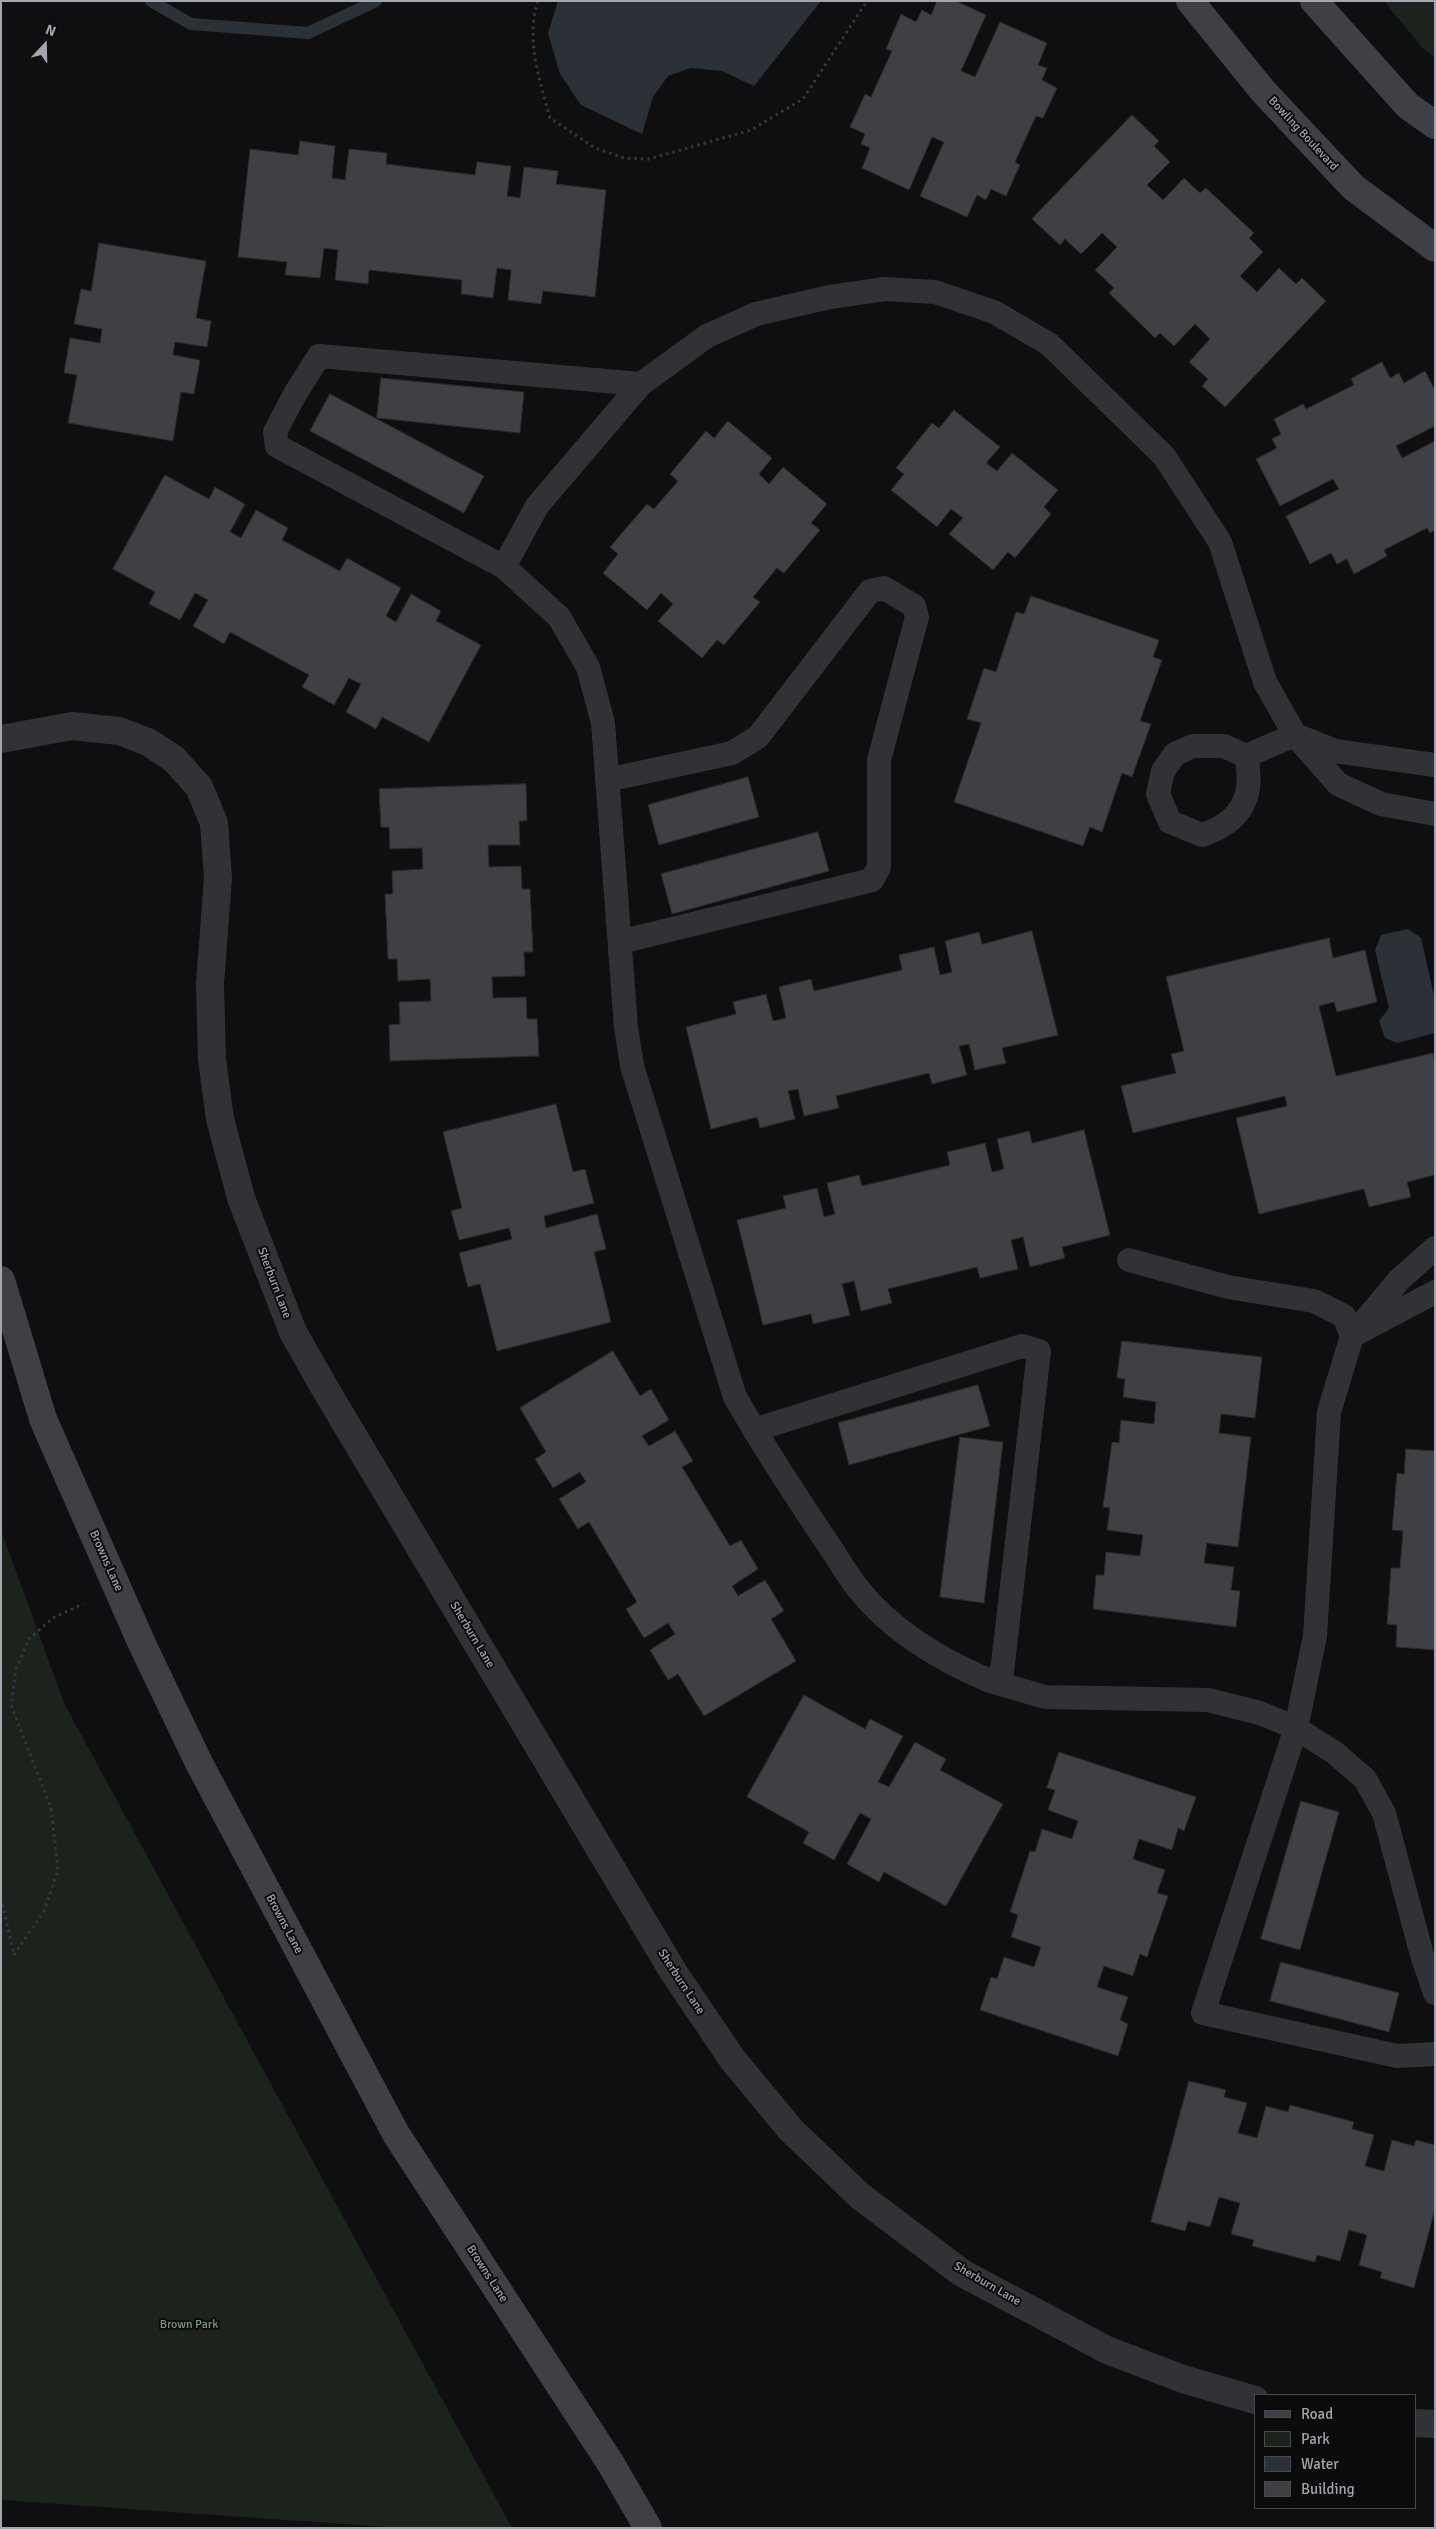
<!DOCTYPE html>
<style>
body{margin:0}
#map{position:relative;width:1436px;height:2529px;overflow:hidden;background:#0f0f11;font-family:Signika,sans-serif}
canvas{display:block}
.frame{position:absolute;inset:0;border:2px solid #a2a6b0;pointer-events:none}
.legend{position:absolute;left:1254px;top:2394px;width:162px;height:115px;box-sizing:border-box;background:#0b0b0b;border:1px solid #47494d;margin:0;padding:6px 9px;list-style:none;font-size:15px;color:#a2a6b0}
.legend li{display:flex;align-items:center;gap:10px;height:25px}
.legend b{width:25px;border:1px solid #47494d}
.north{position:absolute;left:20px;top:20px;width:50px;height:50px;-webkit-text-stroke:4px #0b0b0b;paint-order:stroke;rotate:21deg;font-size:14px;font-weight:700;line-height:20px;text-align:center;color:#a2a6b0}
.north::after{content:'';display:block;margin:auto;width:18px;height:22px;background:#a2a6b0;clip-path:polygon(50% 0,100% 100%,50% 72%,0 100%)}
</style>
<div id="map">
<canvas width="1436" height="2529"></canvas>
<div class="frame"></div>
<ul class="legend">
<li><b style="height:6px;background:#3f4045"></b>Road</li>
<li><b style="height:14px;background:#1c231d"></b>Park</li>
<li><b style="height:14px;background:#2b3137"></b>Water</li>
<li><b style="height:14px;background:#3f4043"></b>Building</li>
</ul>
<div class="north">N</div>
</div>
<script>
const g = document.querySelector('canvas').getContext('2d');
g.lineJoin = 'round';
function paint(path, color) { g.fillStyle = color; g.fill(path, 'evenodd'); }
function stroke(path, color, width, dash) { g.strokeStyle = color; g.lineWidth = width; g.lineCap = dash ? 'butt' : 'round'; g.setLineDash(dash || []); g.stroke(path); }
function label(font, color, halo, rows, align = 'center') {
  g.font = font + ' Signika,sans-serif'; g.lineWidth = 4; g.setLineDash([]); g.textBaseline = 'middle'; g.strokeStyle = halo; g.fillStyle = color; for (const [text, x, y, turn = 0] of rows) {
    g.save(); g.translate(x, y); g.rotate((+turn || 0) * Math.PI / 180); g.textAlign = isNaN(turn) ? turn : align; if (halo) g.strokeText(text, 0, 0); g.fillText(text, 0, 0); g.restore();
  }
}
paint(new Path2D(`
 M1384,1H1435V57L1424,50Z
 M1,1530L64,1703L512,2528H401L1,2500Z`), '#1c231d');
paint(new Path2D(`
 M558,1H821L754,86L722,71L691,68L668,76L653,97L642,134L581,105L560,74L548,33Z
 M1408,929L1421,938L1435,1000V1033L1397,1043L1385,1038L1379,1021L1389,1008L1375,950L1381,935Z`), '#2b3137');
stroke(new Path2D(`
 M151,1L191,24L308,33L376,1`), '#2b3137', 12);
const building = new Path2D(`
 M937,1H956L986,15L961,71L975,77L1000,22L1047,43L1038,65L1047,68L1042,80L1057,88L1043,118L1036,116L1015,162L1020,165L1006,196L991,189L986,200L977,195L967,217L920,196L944,142L932,137L909,190L862,168L870,148L861,144L865,134L850,127L865,94L871,97L892,51L886,49L901,14L916,22L922,10L931,15Z
 M1132,115L1159,141L1154,146L1170,162L1147,185L1163,200L1184,178L1200,193L1206,188L1254,233L1249,238L1263,252L1240,276L1257,292L1279,268L1296,284L1302,278L1326,301L1225,407L1202,386L1208,379L1189,362L1210,339L1195,324L1174,346L1160,333L1155,338L1109,293L1114,288L1095,270L1117,247L1102,233L1081,254L1065,239L1060,245L1032,219Z
 M300,141L335,146L332,178L345,180L349,149L387,153L386,164L475,175L477,162L511,166L507,196L520,198L524,167L558,171L556,184L606,190L595,297L543,291L541,304L508,300L511,270L497,268L493,298L461,294L462,280L369,270L368,284L335,280L338,250L324,248L320,278L285,275L287,262L238,257L250,149L298,155Z
 M99,243L206,261L196,318L211,321L207,347L175,342L173,355L200,360L194,394L181,392L173,441L68,423L77,375L64,373L70,338L100,343L102,329L74,324L81,289L91,291Z
 M1382,362L1390,378L1399,373L1404,383L1425,371L1435,390V426L1396,446L1402,458L1435,441V530L1430,533L1427,528L1384,550L1387,556L1354,574L1347,559L1337,564L1331,553L1310,564L1286,516L1339,489L1333,479L1280,506L1256,459L1277,448L1272,439L1281,434L1274,419L1303,404L1306,409L1354,385L1351,379Z
 M381,378L524,392L520,433L377,418Z
 M330,394L484,476L464,513L310,431Z
 M954,410L1000,447L986,463L997,471L1012,453L1058,490L1044,507L1051,514L1015,558L1008,552L993,570L949,534L963,518L951,509L937,527L891,490L904,474L896,468L932,423L939,428Z
 M728,421L772,458L759,474L769,484L783,467L827,504L811,523L820,530L784,573L777,568L753,597L760,602L724,645L717,640L702,658L658,621L673,604L661,593L647,610L603,573L618,554L610,547L647,504L654,509L678,481L670,474L706,431L714,438Z
 M165,475L209,499L215,487L245,504L230,532L241,538L256,510L288,528L282,540L340,571L347,558L401,588L386,616L396,622L411,594L441,611L436,621L481,645L429,742L382,717L376,729L346,712L361,684L349,678L334,705L302,687L309,675L230,632L224,644L193,626L208,600L195,593L180,620L149,604L155,592L113,569Z
 M1031,596L1159,640L1153,657L1162,660L1140,721L1151,724L1132,777L1122,773L1102,832L1090,827L1083,846L954,802L981,723L967,719L984,668L996,672L1016,612L1024,614Z
 M748,777L759,817L659,845L648,805Z
 M526,784L527,821H519L520,845H488L489,867L521,866L522,889H530L533,952H524L525,976L492,977L493,998L526,997L527,1019H537L539,1056L390,1061L389,1025L400,1024L399,1002L431,1001L430,979L398,981L397,959H388L385,894H393L392,871L423,869L422,848L390,849L389,827H381L379,789Z
 M818,832L829,871L672,914L661,874Z
 M1032,931L1058,1035L1002,1048L1006,1063L975,1070L969,1044L959,1046L967,1075L932,1084L929,1073L836,1096L839,1108L804,1116L798,1089L788,1091L795,1119L760,1128L757,1117L711,1129L686,1027L736,1014L733,1002L766,994L773,1021L786,1018L779,987L811,979L814,991L902,970L899,955L934,947L940,975L952,972L945,941L979,932L982,944Z
 M1329,938L1333,958L1365,950L1377,1002L1337,1012L1334,1002L1319,1006L1336,1076L1433,1053L1435,1062V1175L1407,1182L1411,1197L1369,1207L1364,1189L1259,1214L1236,1118L1287,1106L1285,1096L1133,1133L1121,1086L1176,1073L1171,1054L1184,1051L1166,977Z
 M556,1104L573,1172L585,1169L594,1203L544,1216L546,1228L597,1214L606,1249L594,1252L611,1322L497,1351L480,1284L468,1287L459,1253L512,1239L509,1228L459,1240L451,1211L462,1208L443,1132Z
 M1084,1130L1110,1235L1062,1247L1065,1258L1030,1267L1023,1237L1011,1240L1018,1269L980,1278L977,1267L888,1289L892,1303L861,1311L854,1281L842,1284L850,1315L813,1324L811,1314L763,1325L737,1220L786,1208L783,1196L817,1188L824,1217L835,1214L827,1183L859,1175L862,1186L950,1165L947,1152L985,1143L992,1172L1004,1169L997,1139L1029,1131L1032,1143Z
 M1122,1341L1262,1357L1255,1418L1221,1414L1219,1433L1251,1437L1238,1547L1207,1543L1204,1563L1234,1567L1231,1590L1240,1591L1236,1627L1093,1609L1096,1575H1104L1106,1552L1140,1556L1143,1535L1107,1530L1110,1508L1103,1507L1112,1442L1119,1443L1121,1420L1154,1424L1156,1402L1123,1397L1125,1379L1117,1378Z
 M613,1351L640,1396L651,1389L669,1420L642,1436L649,1446L675,1431L693,1461L682,1467L730,1546L741,1540L758,1569L732,1586L738,1596L765,1580L784,1611L771,1619L796,1661L704,1716L678,1674L668,1680L650,1650L675,1634L668,1623L644,1638L626,1609L637,1602L589,1522L578,1529L559,1499L586,1482L580,1472L553,1488L535,1459L546,1452L520,1408Z
 M978,1385L990,1426L849,1465L838,1423Z
 M960,1437L1003,1442L984,1603L940,1597Z
 M1406,1449L1435,1451V1650L1396,1647L1397,1625L1387,1624L1391,1568H1400L1403,1531L1392,1530L1397,1473L1404,1474Z
 M804,1695L865,1729L870,1719L903,1736L878,1782L889,1787L915,1742L946,1759L940,1770L1003,1804L946,1906L884,1872L879,1882L847,1864L871,1819L860,1813L834,1860L803,1843L809,1832L747,1797Z
 M1059,1752L1196,1797L1184,1831L1178,1828L1172,1850L1139,1839L1133,1859L1165,1870L1157,1893L1168,1896L1147,1957L1140,1954L1133,1976L1104,1966L1097,1987L1128,1997L1120,2020L1128,2024L1118,2056L980,2010L991,1977L997,1979L1004,1957L1034,1967L1041,1947L1011,1937L1018,1915L1010,1912L1030,1851L1035,1852L1042,1829L1072,1839L1078,1821L1048,1810L1055,1790L1047,1788Z
 M1301,1801L1339,1812L1300,1950L1261,1939Z
 M1281,1962L1399,1993L1389,2032L1270,2001Z
 M1189,2081L1226,2090L1224,2097L1247,2103L1238,2133L1257,2138L1266,2106L1288,2112L1290,2105L1354,2122L1352,2129L1374,2135L1365,2166L1384,2171L1392,2140L1414,2146L1416,2140L1435,2145V2209L1414,2288L1380,2278L1382,2272L1359,2265L1367,2235L1349,2230L1340,2261L1317,2255L1315,2262L1252,2246L1254,2240L1231,2234L1240,2203L1219,2197L1210,2227L1188,2221L1185,2231L1151,2222Z`);
paint(building, '#3f4043');
stroke(building, '#2a2a2c', 1);
stroke(new Path2D(`
 M538,1C525,39 540,81 550,118L595,148L624,158L649,159L751,130L803,99L867,1
 M1,1898L14,1955L44,1911L58,1870L51,1808L11,1705L16,1669L29,1639L53,1618L83,1604`), '#37383c', 3, [2.5, 4]);
stroke(new Path2D(`
 M504,567L277,446L275,432L295,394L319,356L641,384
 M1435,765L1335,751L1295,735L1338,784L1381,804L1435,814
 M607,780L732,753L758,737L870,591L884,588L914,606L917,617L879,760V867L872,880L620,942
 M1435,1248L1399,1280L1352,1336L1435,1292
 M1129,1260L1228,1287L1314,1301L1344,1316L1352,1336L1329,1412L1315,1636L1296,1728L1203,2013L1397,2056L1435,2054
 M754,1430L1022,1346L1039,1351L1002,1672L990,1681C943,1661 893,1632 860,1591C846,1574 835,1553 822,1535C792,1490 762,1444 735,1397L632,1066L626,1027L603,723L588,667L559,617L504,567L537,506L641,384L707,336L756,314L830,297L885,289L935,292L994,312L1049,344L1164,456L1220,542L1265,682L1295,735L1246,756L1224,746H1193L1175,754L1163,771L1158,794L1170,822L1202,835C1241,822 1255,797 1246,756
 M990,1681L1045,1697L1208,1700L1260,1713L1296,1728L1335,1753L1365,1779L1384,1813L1422,1955L1435,1993`), '#313235', 24);
stroke(new Path2D(`
 M1,739L72,726L119,731L148,742L174,759L199,787L214,823L218,878L210,984L212,1059L220,1119L241,1198L293,1332L327,1392L674,1973L733,2060L791,2130L860,2196L962,2273L1107,2350L1183,2379L1255,2400
 M1415,2423L1435,2424`), '#313235', 28);
stroke(new Path2D(`
 M1190,1L1263,91L1353,187L1435,248
 M1314,1L1408,106L1435,125
 M1,1280L43,1419L142,1644L199,1763L396,2134L611,2464L648,2528`), '#3f4045', 28);
label('12px', '#a2a6b0', '#0b0b0b', [
 ["Bowling Boulevard",1303,134,47],
 ["Sherburn Lane",274,1283,69],
 ["Browns Lane",106,1561,66],
 ["Sherburn Lane",472,1635,59],
 ["Browns Lane",284,1924,62],
 ["Sherburn Lane",681,1982,57],
 ["Browns Lane",487,2274,57],
 ["Sherburn Lane",987,2284,30]
]);
label('12px', '#7b997e', '#0b0b0b', [
 ["Brown Park",189,2325]
]);
</script>
